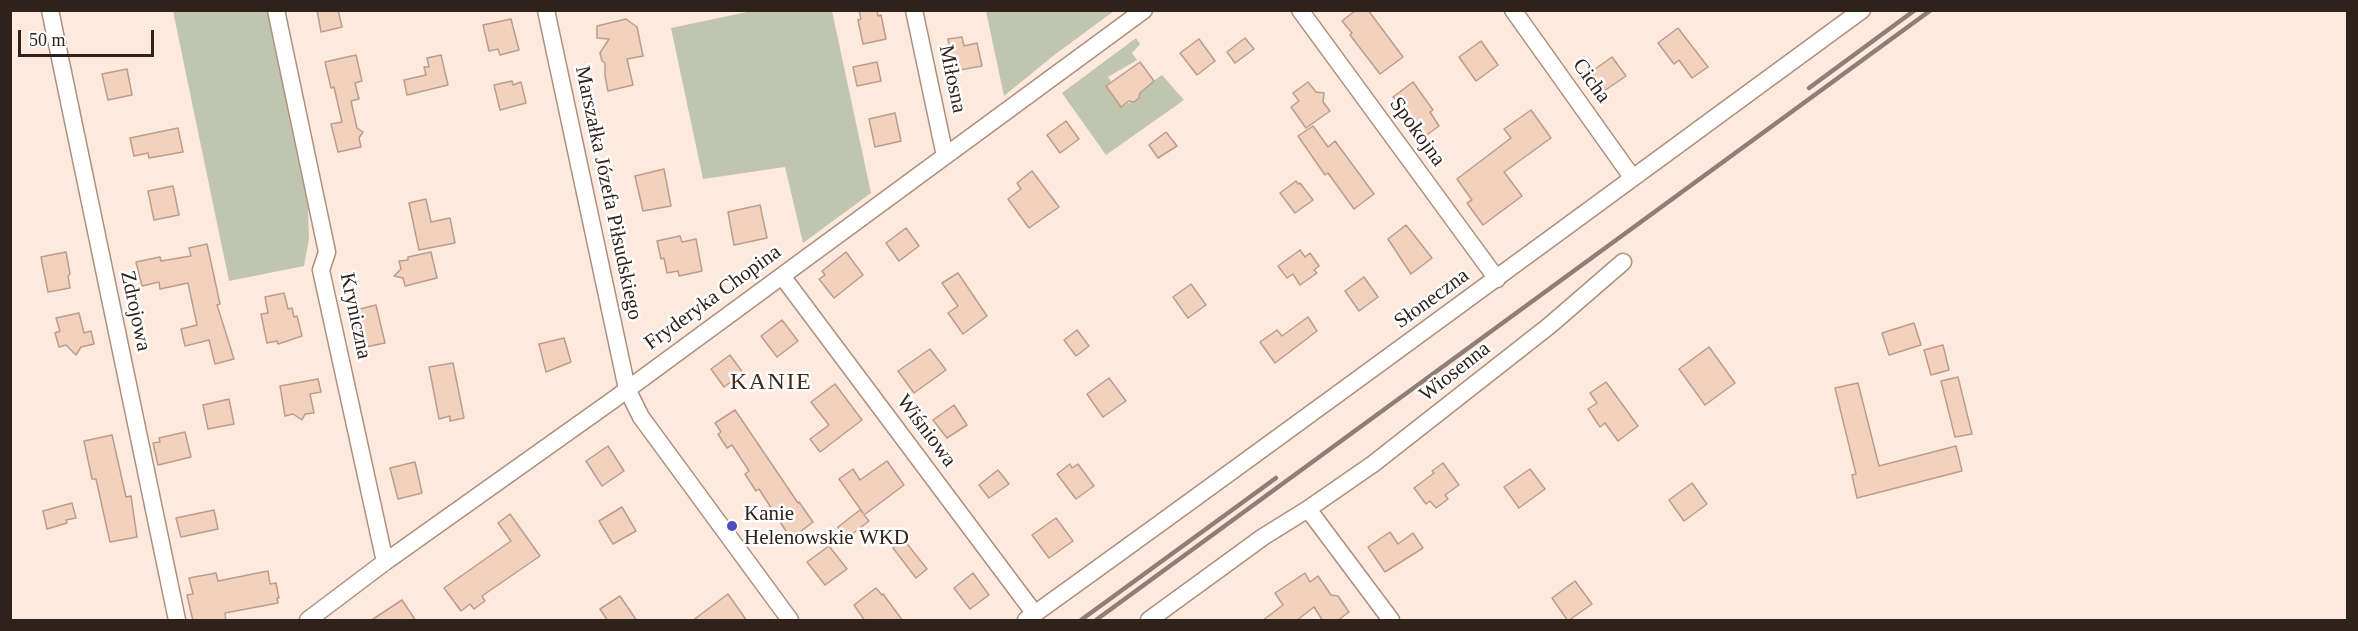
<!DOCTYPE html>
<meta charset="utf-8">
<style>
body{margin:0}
#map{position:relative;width:2358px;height:631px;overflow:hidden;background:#fde9dd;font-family:Georgia,serif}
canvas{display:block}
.frame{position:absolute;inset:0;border:12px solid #2e221b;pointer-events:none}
.scale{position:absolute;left:18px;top:30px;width:136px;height:27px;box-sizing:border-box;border:3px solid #2e221b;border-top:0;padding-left:8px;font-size:18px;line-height:21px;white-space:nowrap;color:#2e221b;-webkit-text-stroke:4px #fff;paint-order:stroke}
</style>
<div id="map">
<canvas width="2358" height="631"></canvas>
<div class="frame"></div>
<div class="scale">50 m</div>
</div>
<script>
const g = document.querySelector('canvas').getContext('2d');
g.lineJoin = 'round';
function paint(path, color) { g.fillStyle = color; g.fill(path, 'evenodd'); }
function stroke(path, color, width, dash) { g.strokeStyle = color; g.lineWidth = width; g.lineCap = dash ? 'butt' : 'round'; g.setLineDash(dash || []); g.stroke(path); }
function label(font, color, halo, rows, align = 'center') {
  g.font = font + ' Georgia,serif'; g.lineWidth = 5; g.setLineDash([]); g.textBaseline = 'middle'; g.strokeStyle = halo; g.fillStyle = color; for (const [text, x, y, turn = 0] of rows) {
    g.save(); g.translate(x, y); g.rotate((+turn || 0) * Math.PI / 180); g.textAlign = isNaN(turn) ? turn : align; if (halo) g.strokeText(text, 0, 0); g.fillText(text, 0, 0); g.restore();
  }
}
paint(new Path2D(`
 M173,11H267L308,203L309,239L304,266L229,281Z
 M752,11H832L871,193L803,243L785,167L703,179L671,28Z
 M986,11V10L1114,11L1053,56L1004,96Z
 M1136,38L1140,44L1132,53L1137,60L1108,77L1111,81L1106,86L1121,107L1139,98L1140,93L1147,88L1146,86L1162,75L1184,100L1106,155L1062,93Z`), '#c0c6ad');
const building = new Path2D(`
 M317,10H338L342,27L321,32Z
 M859,10H877L878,16L881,15L886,39L863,44L858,20L861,19Z
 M1356,10H1368L1403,57L1380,74L1350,35L1352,33L1342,21Z
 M511,19L519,50L500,55L498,49L489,51L483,25Z
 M626,19L637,27L643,56L627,59L633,85L608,91L605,76V63L602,61L600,53L609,39L597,38V26Z
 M1678,28L1708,67L1692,78L1679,60L1674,64L1658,43Z
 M962,37L964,46L977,43L982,66L954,71L948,39Z
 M1245,38L1254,49L1235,63L1227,52Z
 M1199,39L1215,61L1197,75L1180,53Z
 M1481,41L1498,65L1476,81L1459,57Z
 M356,55L362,81L355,83L359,99L351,101L357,128L363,132L359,138L361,147L338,152L331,124L342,122L334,87L331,88L325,62Z
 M441,55L448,85L407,95L404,80L426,75L424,67H429L427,58Z
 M1612,57L1626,76L1604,91L1591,72Z
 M877,62L881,81L857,86L853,67Z
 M1140,62L1154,81L1140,93L1139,98L1134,102L1129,101L1121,107L1106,86Z
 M127,69L132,95L108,100L102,74Z
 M512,81L513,85L521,82L526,103L500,110L494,85Z
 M1308,82L1316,92L1324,93L1323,102L1330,111L1306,128L1291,107L1299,101L1293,93Z
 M1413,82L1433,110L1430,112L1439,126L1420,140L1395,106L1398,103L1393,97Z
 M1531,110L1551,138L1504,172L1522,196L1483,225L1467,203L1472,200L1457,179L1511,138L1504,129Z
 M895,113L901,141L875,147L869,119Z
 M1066,121L1079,139L1060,153L1047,135Z
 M1313,126L1328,147L1335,141L1374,194L1354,209L1328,173L1325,175L1298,136Z
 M178,128L183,152L149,158L148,153L134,156L130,138Z
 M1166,132L1177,146L1158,158L1149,145Z
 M664,169L671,206L643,211L635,176Z
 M1032,171L1059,207L1029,228L1008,199L1021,189L1017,183Z
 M1296,181L1298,184L1300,183L1313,200L1295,213L1280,193Z
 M173,186L179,215L154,220L148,191Z
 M426,199L431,222L450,218L455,243L419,250L409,203Z
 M760,205L767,238L734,245L728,212Z
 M1406,225L1432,258L1411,274L1388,239Z
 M906,228L919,246L899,261L886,243Z
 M680,236L682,242L696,239L702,271L679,276L678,271L667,273L664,258L661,259L657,241Z
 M207,244L220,304L217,305L234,359L215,364L209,340L185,346L181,329L197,325L188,283L160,289L159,282L142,286L136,262L160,257L161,261L191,256L189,248Z
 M1300,250L1305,257L1310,253L1319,266L1314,270L1317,273L1300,285L1293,274L1287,278L1278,266Z
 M66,252L70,274L68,276L70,288L48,292L41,257Z
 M431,252L437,278L405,286L403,278L394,276L401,269L399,261L408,260V257Z
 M846,252L863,275L834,298L819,279L825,275L822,271Z
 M958,273L987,316L963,334L948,313L958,306L942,283Z
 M1364,277L1378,297L1359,311L1345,291Z
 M1191,284L1206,305L1188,318L1173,297Z
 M284,293L288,309L292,308L294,317L297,316L302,336L278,344L277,341L267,343L261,314L268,313L265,297Z
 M376,305L385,343L361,348L352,311Z
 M79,313L84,333L91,331L94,344L81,347L76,355L66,345L59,347L55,333L60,331L56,318Z
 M1308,317L1317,331L1275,363L1260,342L1277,330L1282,336Z
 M782,320L798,341L777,357L761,336Z
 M1914,323L1921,345L1889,355L1882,333Z
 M1077,330L1089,346L1076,356L1064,340Z
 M564,338L571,362L546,372L539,344Z
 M1943,345L1949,370L1931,375L1924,350Z
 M1709,347L1735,383L1705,405L1679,369Z
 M930,349L946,370L914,393L898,371Z
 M730,355L743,373L724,387L711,369Z
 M453,363L464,418L450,421V416L439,419L429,367Z
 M1958,377L1972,434L1955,437L1941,381Z
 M1109,378L1126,401L1103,417L1087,394Z
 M318,379L321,392L310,394L314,413L305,414L302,420L293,414L285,416L280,386Z
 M1606,382L1638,426L1618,441L1605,423L1600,427L1588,409L1597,403L1590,393Z
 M1858,383L1879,466L1956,446L1962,471L1857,498L1852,475L1856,474L1835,388Z
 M835,384L862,420L820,452L810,439L829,425L811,402Z
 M229,399L234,424L208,429L203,405Z
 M954,405L967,425L947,438L933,420Z
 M735,410L798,503L799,502L813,522L791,539L759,489L756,491L745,474L749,471L732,445L727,448L718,434L721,432L715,423Z
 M185,432L191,457L158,465L153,443L160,442L159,438Z
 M112,435L126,497L131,496L137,537L110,542L96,479H92L84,441Z
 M608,446L624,471L602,486L586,461Z
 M887,461L904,485L864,515L869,521L846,539L838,527L860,510L863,513L839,479L853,469L860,480Z
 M415,462L422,493L398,499L390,468Z
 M1443,463L1459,485L1445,495L1448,499L1436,508L1430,501L1426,504L1414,488L1434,473L1432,471Z
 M1070,464L1072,468L1078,464L1094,486L1076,499L1057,474Z
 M1530,469L1545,489L1519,508L1504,487Z
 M998,470L1009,484L989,498L979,485Z
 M1692,483L1707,504L1684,521L1669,500Z
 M72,503L76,518L66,520L67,523L47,529L43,511Z
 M622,507L636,531L613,544L599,521Z
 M214,510L218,529L181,537L176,518Z
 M510,514L540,556L482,596L485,601L474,609L470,604L461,611L444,588L511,541L498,523Z
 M1056,518L1073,541L1049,558L1032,535Z
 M1390,532L1398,544L1413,533L1423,548L1385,572L1368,547Z
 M904,540L927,569L916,578L893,548Z
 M829,546L847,569L825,585L807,562Z
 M268,571L270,584L276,583L279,598H277L278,603L225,613L226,621H193L187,595L193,594L189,578L216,573L218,581Z
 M973,573L989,595L970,609L954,588Z
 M1305,573L1310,582L1318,576L1331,595L1338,596L1349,612L1337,621H1323L1314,607L1296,621H1262L1283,605L1275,593Z
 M1575,581L1592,604L1568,621L1552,598Z
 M876,588L882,595L883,594L903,621H865L854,605Z
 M728,594L747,621H692Z
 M620,596L637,621H608L600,609Z
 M402,600L416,621H370Z`);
paint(building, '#f2d2be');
stroke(building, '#bb9d8a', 1.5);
const street = new Path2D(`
 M50,10L177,620
 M276,10L327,252L321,270L385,562
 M546,10L627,389L641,417L790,620
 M914,10L945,156
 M1300,10L1497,279
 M1513,10L1632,177
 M782,276L1035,614
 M1308,509L1391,620
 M308,620L385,562L613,400L1144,10
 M1026,620C1306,419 1583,214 1862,10
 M1149,620L1263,537L1308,509L1373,464L1549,326L1623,262`);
stroke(street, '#ad8f7c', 19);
stroke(street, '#fff', 16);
stroke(new Path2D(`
 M1809,88L1915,10
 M1081,620L1276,478
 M1096,620L1931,10`), '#8e7e75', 4.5);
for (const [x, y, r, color] of [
 [732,526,6,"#4a4ec4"]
]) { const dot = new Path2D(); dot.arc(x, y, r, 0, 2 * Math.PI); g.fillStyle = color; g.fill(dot); stroke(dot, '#fff', 2); }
label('21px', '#2e221b', '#fff', [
 ["Miłosna",952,79,78],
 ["Cicha",1591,81,54],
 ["Spokojna",1417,132,54],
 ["Marszałka Józefa Piłsudskiego",608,193,78],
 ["Fryderyka Chopina",713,298,-36],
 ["Słoneczna",1432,299,-36],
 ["Zdrojowa",135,311,78],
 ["Kryniczna",355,316,78],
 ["Wiosenna",1455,372,-38],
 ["Wiśniowa",926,431,53]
]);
label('21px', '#2e221b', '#fff', [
 ["Kanie",744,514],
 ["Helenowskie WKD",744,538]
], 'left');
g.letterSpacing = '1.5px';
label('24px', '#432b1b', '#fff', [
 ["KANIE",771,383]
]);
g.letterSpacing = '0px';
</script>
